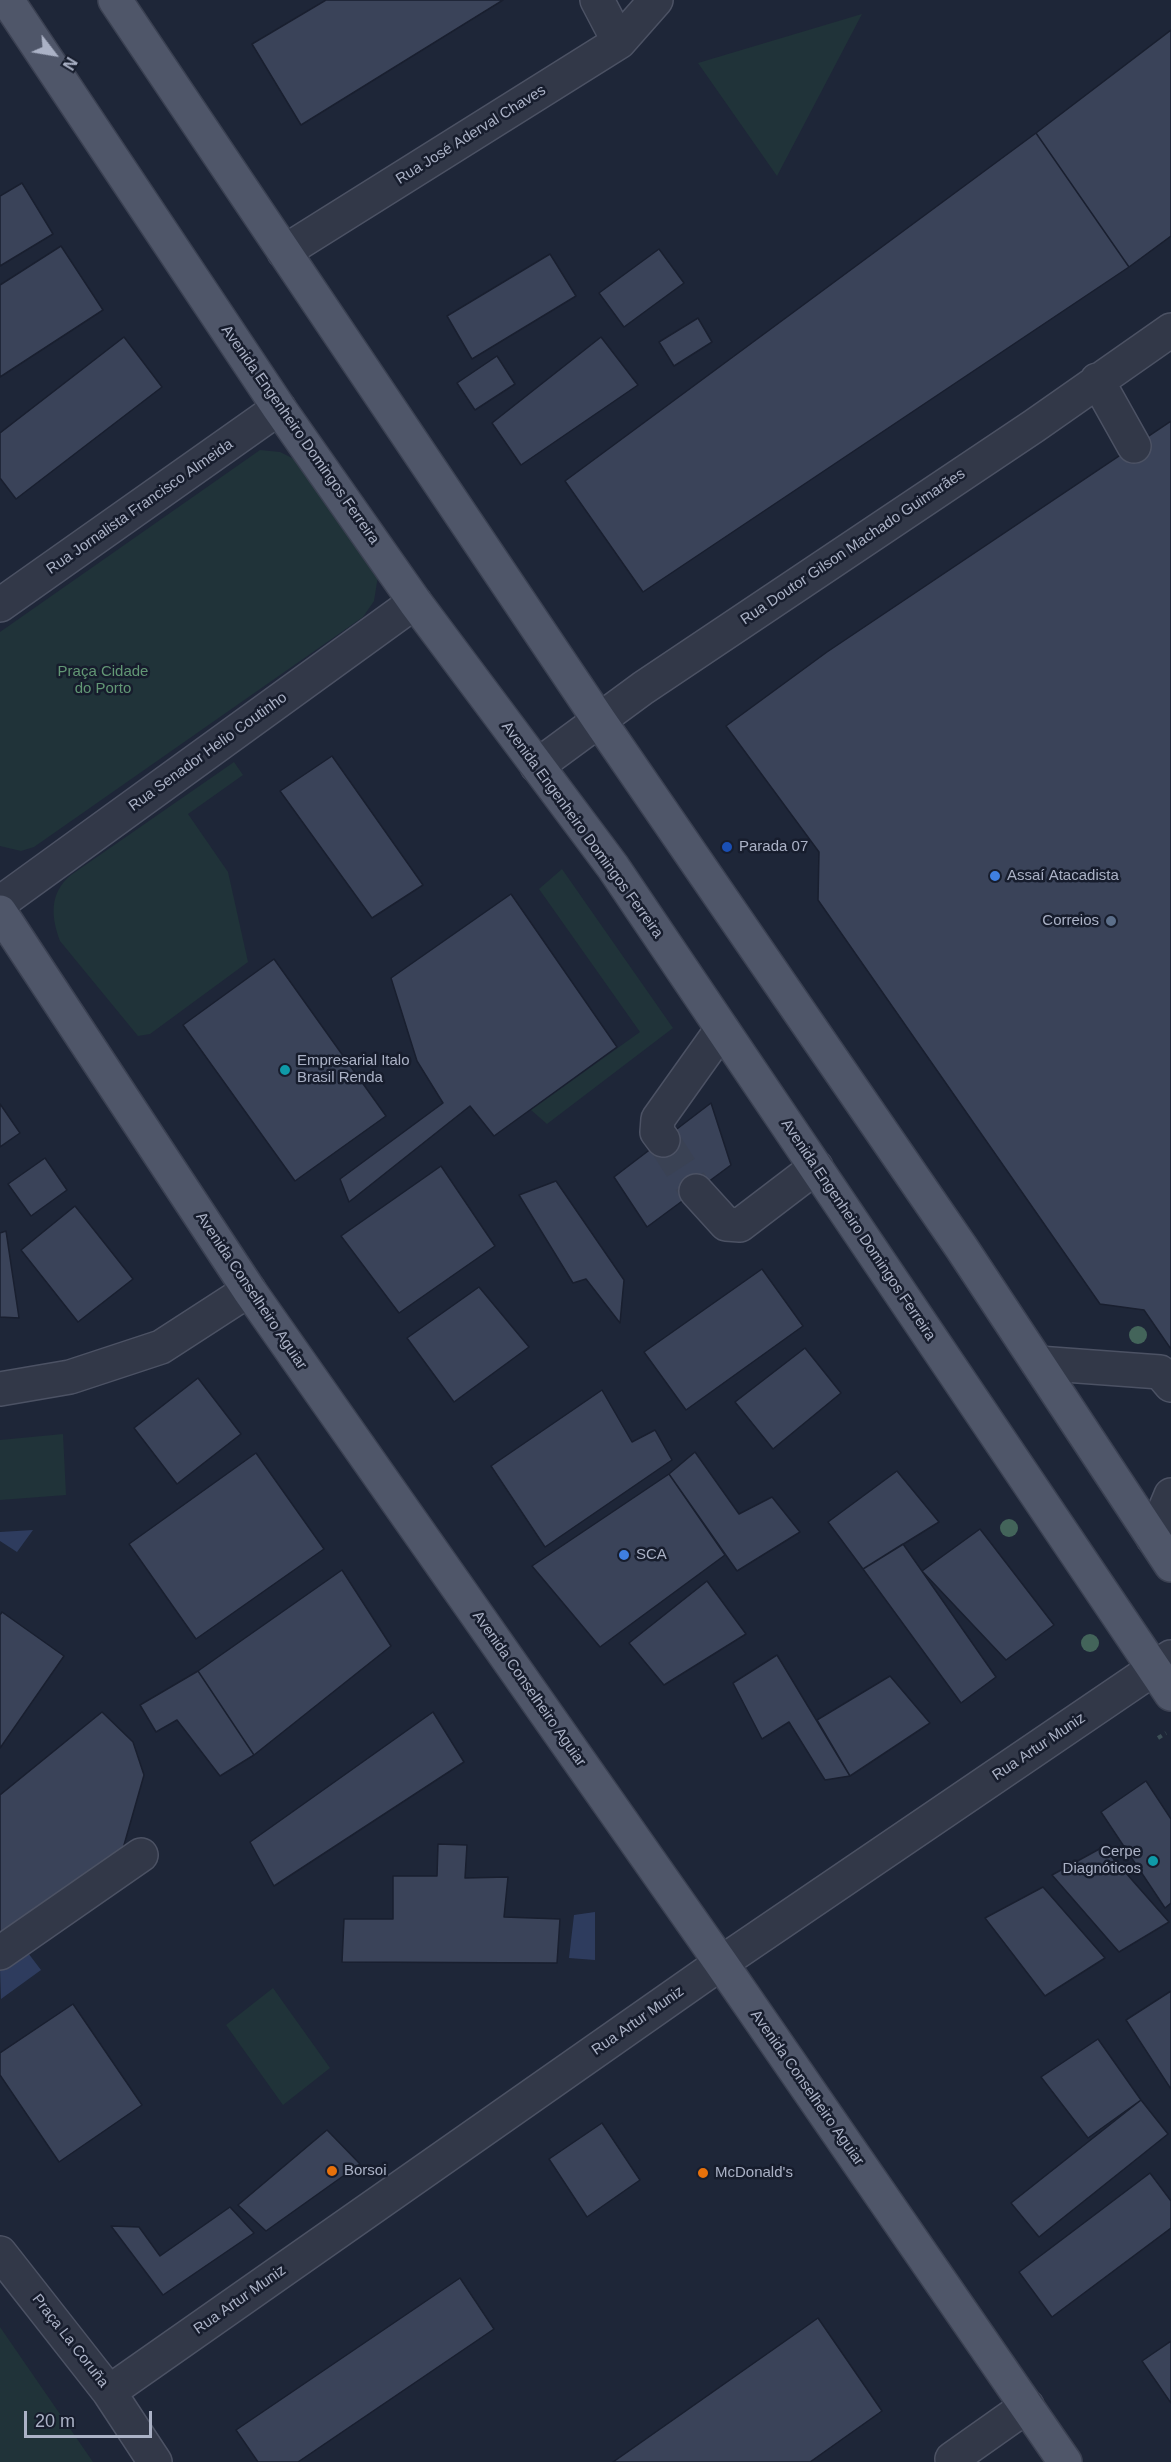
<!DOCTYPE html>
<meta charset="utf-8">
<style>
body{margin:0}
#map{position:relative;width:1171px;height:2462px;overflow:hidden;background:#1e2638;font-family:Helvetica,sans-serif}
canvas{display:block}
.north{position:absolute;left:24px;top:24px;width:60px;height:60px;-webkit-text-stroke:4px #171d2d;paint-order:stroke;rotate:121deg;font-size:16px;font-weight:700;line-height:24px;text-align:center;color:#abb2c6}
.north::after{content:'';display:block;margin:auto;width:21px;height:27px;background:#abb2c6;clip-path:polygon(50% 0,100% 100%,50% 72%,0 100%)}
.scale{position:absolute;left:24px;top:2411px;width:128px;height:27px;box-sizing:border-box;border:3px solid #abb2c6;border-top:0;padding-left:8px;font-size:18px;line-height:21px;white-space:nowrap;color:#abb2c6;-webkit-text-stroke:4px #171d2d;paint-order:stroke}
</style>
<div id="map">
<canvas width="1171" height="2462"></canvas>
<div class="north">N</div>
<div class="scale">20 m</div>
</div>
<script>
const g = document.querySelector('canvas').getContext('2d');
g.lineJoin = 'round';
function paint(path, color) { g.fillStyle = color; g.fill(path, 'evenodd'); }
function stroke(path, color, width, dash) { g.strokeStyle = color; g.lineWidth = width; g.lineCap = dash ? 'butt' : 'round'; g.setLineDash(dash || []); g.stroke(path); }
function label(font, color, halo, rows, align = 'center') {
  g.font = font + ' Helvetica,sans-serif'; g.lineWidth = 5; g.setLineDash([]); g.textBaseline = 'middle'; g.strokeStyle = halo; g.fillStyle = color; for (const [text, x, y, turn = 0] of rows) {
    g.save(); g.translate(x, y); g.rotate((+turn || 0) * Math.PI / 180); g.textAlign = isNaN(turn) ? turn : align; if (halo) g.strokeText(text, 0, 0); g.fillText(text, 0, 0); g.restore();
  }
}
paint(new Path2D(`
 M862,14L777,176L698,63Z
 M260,450L280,452L298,461L378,576L374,601L363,617L34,847L21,851L0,846V632Z
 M234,762L243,775L188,814L228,872L248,962L150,1034L138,1036L60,941C51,917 49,893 71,875Z
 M562,869L673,1028L547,1124L531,1110L640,1032L539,889Z
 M63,1434L66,1495L0,1500V1440Z
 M273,1988L330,2068L283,2105L226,2025Z
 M0,2327L93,2462H0Z`), '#203339');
paint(new Path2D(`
 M33,1530L17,1552L0,1541V1532Z
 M595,1912V1960L569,1958L574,1915Z
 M25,1949L41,1970L1,1999L0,1967Z`), '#2e3c5e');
const building = new Path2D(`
 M326,0H503L301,125L252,44Z
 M1171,30V236L1129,267L1036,133Z
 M1036,133L1129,267L643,592L565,481Z
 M22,183L53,234L0,266V196Z
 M61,246L103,310L0,377V285Z
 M659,249L684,283L624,327L599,293Z
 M550,254L576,296L472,359L447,316Z
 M698,318L712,342L674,366L659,342Z
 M124,337L162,387L16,499L0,478V433Z
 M601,337L638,385L521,465L492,423Z
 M497,356L515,384L475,410L457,383Z
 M1171,421V1349L1144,1310L1100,1304L818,900L819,852L726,726L827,652Z
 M332,756L423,885L372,918L280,791Z
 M511,894L617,1047L494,1136L470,1106L349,1202L340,1179L443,1103L417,1061L391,978Z
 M274,959L386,1116L295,1181L183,1025Z
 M711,1103L731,1165L647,1227L614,1177Z
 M0,1104L20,1133L0,1147Z
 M45,1158L67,1190L31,1216L8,1184Z
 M441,1166L495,1246L399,1313L341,1236Z
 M556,1181L624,1280L620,1323L586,1279L573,1283L519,1195Z
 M75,1206L133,1279L78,1322L21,1250Z
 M6,1231L19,1318L0,1317V1233Z
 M762,1269L803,1326L686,1410L644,1352Z
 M479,1287L529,1347L454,1402L407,1338Z
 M805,1348L841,1393L773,1449L735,1402Z
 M198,1378L241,1434L177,1484L134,1428Z
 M602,1390L632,1442L655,1430L672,1460L545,1547L491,1466Z
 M695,1452L739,1514L772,1497L800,1532L737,1571L669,1474Z
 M256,1453L324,1549L196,1639L129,1544Z
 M897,1471L939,1522L863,1569L828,1522Z
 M669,1474L725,1555L600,1647L532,1566Z
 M980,1529L1054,1625L1006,1660L922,1571Z
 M903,1544L996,1677L961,1703L863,1569Z
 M342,1570L391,1646L254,1755L198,1671Z
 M707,1581L746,1634L664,1685L629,1643Z
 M2,1612L64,1656L0,1748V1615Z
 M777,1655L850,1776L825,1780L789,1722L762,1739L733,1683Z
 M198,1671L254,1755L220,1776L177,1720L156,1732L140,1705Z
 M890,1676L930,1723L850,1776L817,1720Z
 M102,1712L133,1742L144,1775L120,1859L0,1941V1795Z
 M433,1712L464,1762L274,1886L250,1842Z
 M1146,1781L1171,1819V1903L1165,1908L1101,1812Z
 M438,1844L467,1845L465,1878L508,1877L504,1917L560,1919L557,1963L342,1962L344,1919H393V1876H437Z
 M1103,1847L1169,1922L1119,1952L1052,1875Z
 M1043,1887L1105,1958L1045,1996L985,1918Z
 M1171,1991V2089L1126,2020Z
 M73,2004L142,2105L59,2162L0,2075V2053Z
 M1098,2039L1141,2100L1088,2138L1041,2077Z
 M1141,2100L1168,2134L1039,2237L1011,2203Z
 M602,2123L640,2180L587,2217L549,2159Z
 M327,2130L360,2164L266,2231L238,2205Z
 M1150,2173L1171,2201V2228L1052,2317L1019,2272Z
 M230,2207L254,2233L163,2295L111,2226L139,2227L160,2256Z
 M460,2278L494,2329L298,2462H258L236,2430Z
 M818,2318L882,2411L810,2462H613Z
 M1171,2341V2403L1142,2361Z`);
paint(building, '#3a4359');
stroke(building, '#191f2f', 1.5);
stroke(new Path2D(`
 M663,1140L696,1191`), '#3a4254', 33, [33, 16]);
const minor = new Path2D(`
 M597,0L619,42
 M284,252L619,42L656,0
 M1097,380L1134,446
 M0,605L279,408
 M537,766L643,688L1034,426L1171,330
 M0,903L415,602
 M663,1140L657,1132L658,1119L722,1029
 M696,1191L726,1224L740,1225L816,1167
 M1038,1363L1160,1372L1171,1385
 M0,1389L70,1377L161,1347L249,1290
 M1153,1538L1171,1495
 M0,1953L141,1855
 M0,2253L109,2392L155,2462
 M109,2392L721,1963L1171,1657
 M952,2459L1027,2406`);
const major = new Path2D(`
 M7,0L279,408L415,602L613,867L1171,1694
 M115,0L599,720L961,1247L1171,1565
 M0,912L249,1290L721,1963L1065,2462`);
stroke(minor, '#4c5264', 36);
stroke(major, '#3b4152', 36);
stroke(new Path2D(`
 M1158,1738L1166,1733`), '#3d5057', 4, [4.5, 4.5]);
stroke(minor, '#323848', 33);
stroke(major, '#4f5669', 33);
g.fillStyle = '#43645a';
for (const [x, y] of [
 [1138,1335],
 [1009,1528],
 [1090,1643]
]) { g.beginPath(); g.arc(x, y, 9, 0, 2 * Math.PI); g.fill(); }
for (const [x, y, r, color] of [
 [727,847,6,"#1a4fb4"],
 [995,876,6,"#3f7fe0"],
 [1111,921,6,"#5c6f8a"],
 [285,1070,6,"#0f9aa8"],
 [624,1555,6,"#3f7fe0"],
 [1153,1861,6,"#0f9aa8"],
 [332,2171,6,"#e8710a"],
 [703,2173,6,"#e8710a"]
]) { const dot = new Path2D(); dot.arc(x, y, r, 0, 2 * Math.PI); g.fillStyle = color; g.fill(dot); stroke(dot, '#171d2d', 2); }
label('15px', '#abb2c6', '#171d2d', [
 ["Rua José Aderval Chaves",471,135,-32],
 ["Avenida Engenheiro Domingos Ferreira",300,435,55],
 ["Rua Jornalista Francisco Almeida",140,507,-35],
 ["Rua Doutor Gilson Machado Guimarães",853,547,-34],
 ["Rua Senador Helio Coutinho",208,752,-36],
 ["Avenida Engenheiro Domingos Ferreira",582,830,54],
 ["Avenida Engenheiro Domingos Ferreira",858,1230,56],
 ["Avenida Conselheiro Aguiar",251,1291,56],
 ["Avenida Conselheiro Aguiar",529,1689,55],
 ["Rua Artur Muniz",1039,1747,-34],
 ["Rua Artur Muniz",638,2021,-35],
 ["Avenida Conselheiro Aguiar",807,2088,55],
 ["Rua Artur Muniz",240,2300,-35],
 ["Praça La Coruña",70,2341,52]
]);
label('15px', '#629775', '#171d2d', [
 ["Praça Cidade",103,672],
 ["do Porto",103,689]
]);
label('15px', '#abb2c6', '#171d2d', [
 ["Parada 07",739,847],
 ["Assaí Atacadista",1007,876],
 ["Correios",1099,921,"right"],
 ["Empresarial Italo",297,1061],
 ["Brasil Renda",297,1078],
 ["SCA",636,1555],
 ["Cerpe",1141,1852,"right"],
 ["Diagnóticos",1141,1869,"right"],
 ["Borsoi",344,2171],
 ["McDonald's",715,2173]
], 'left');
</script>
